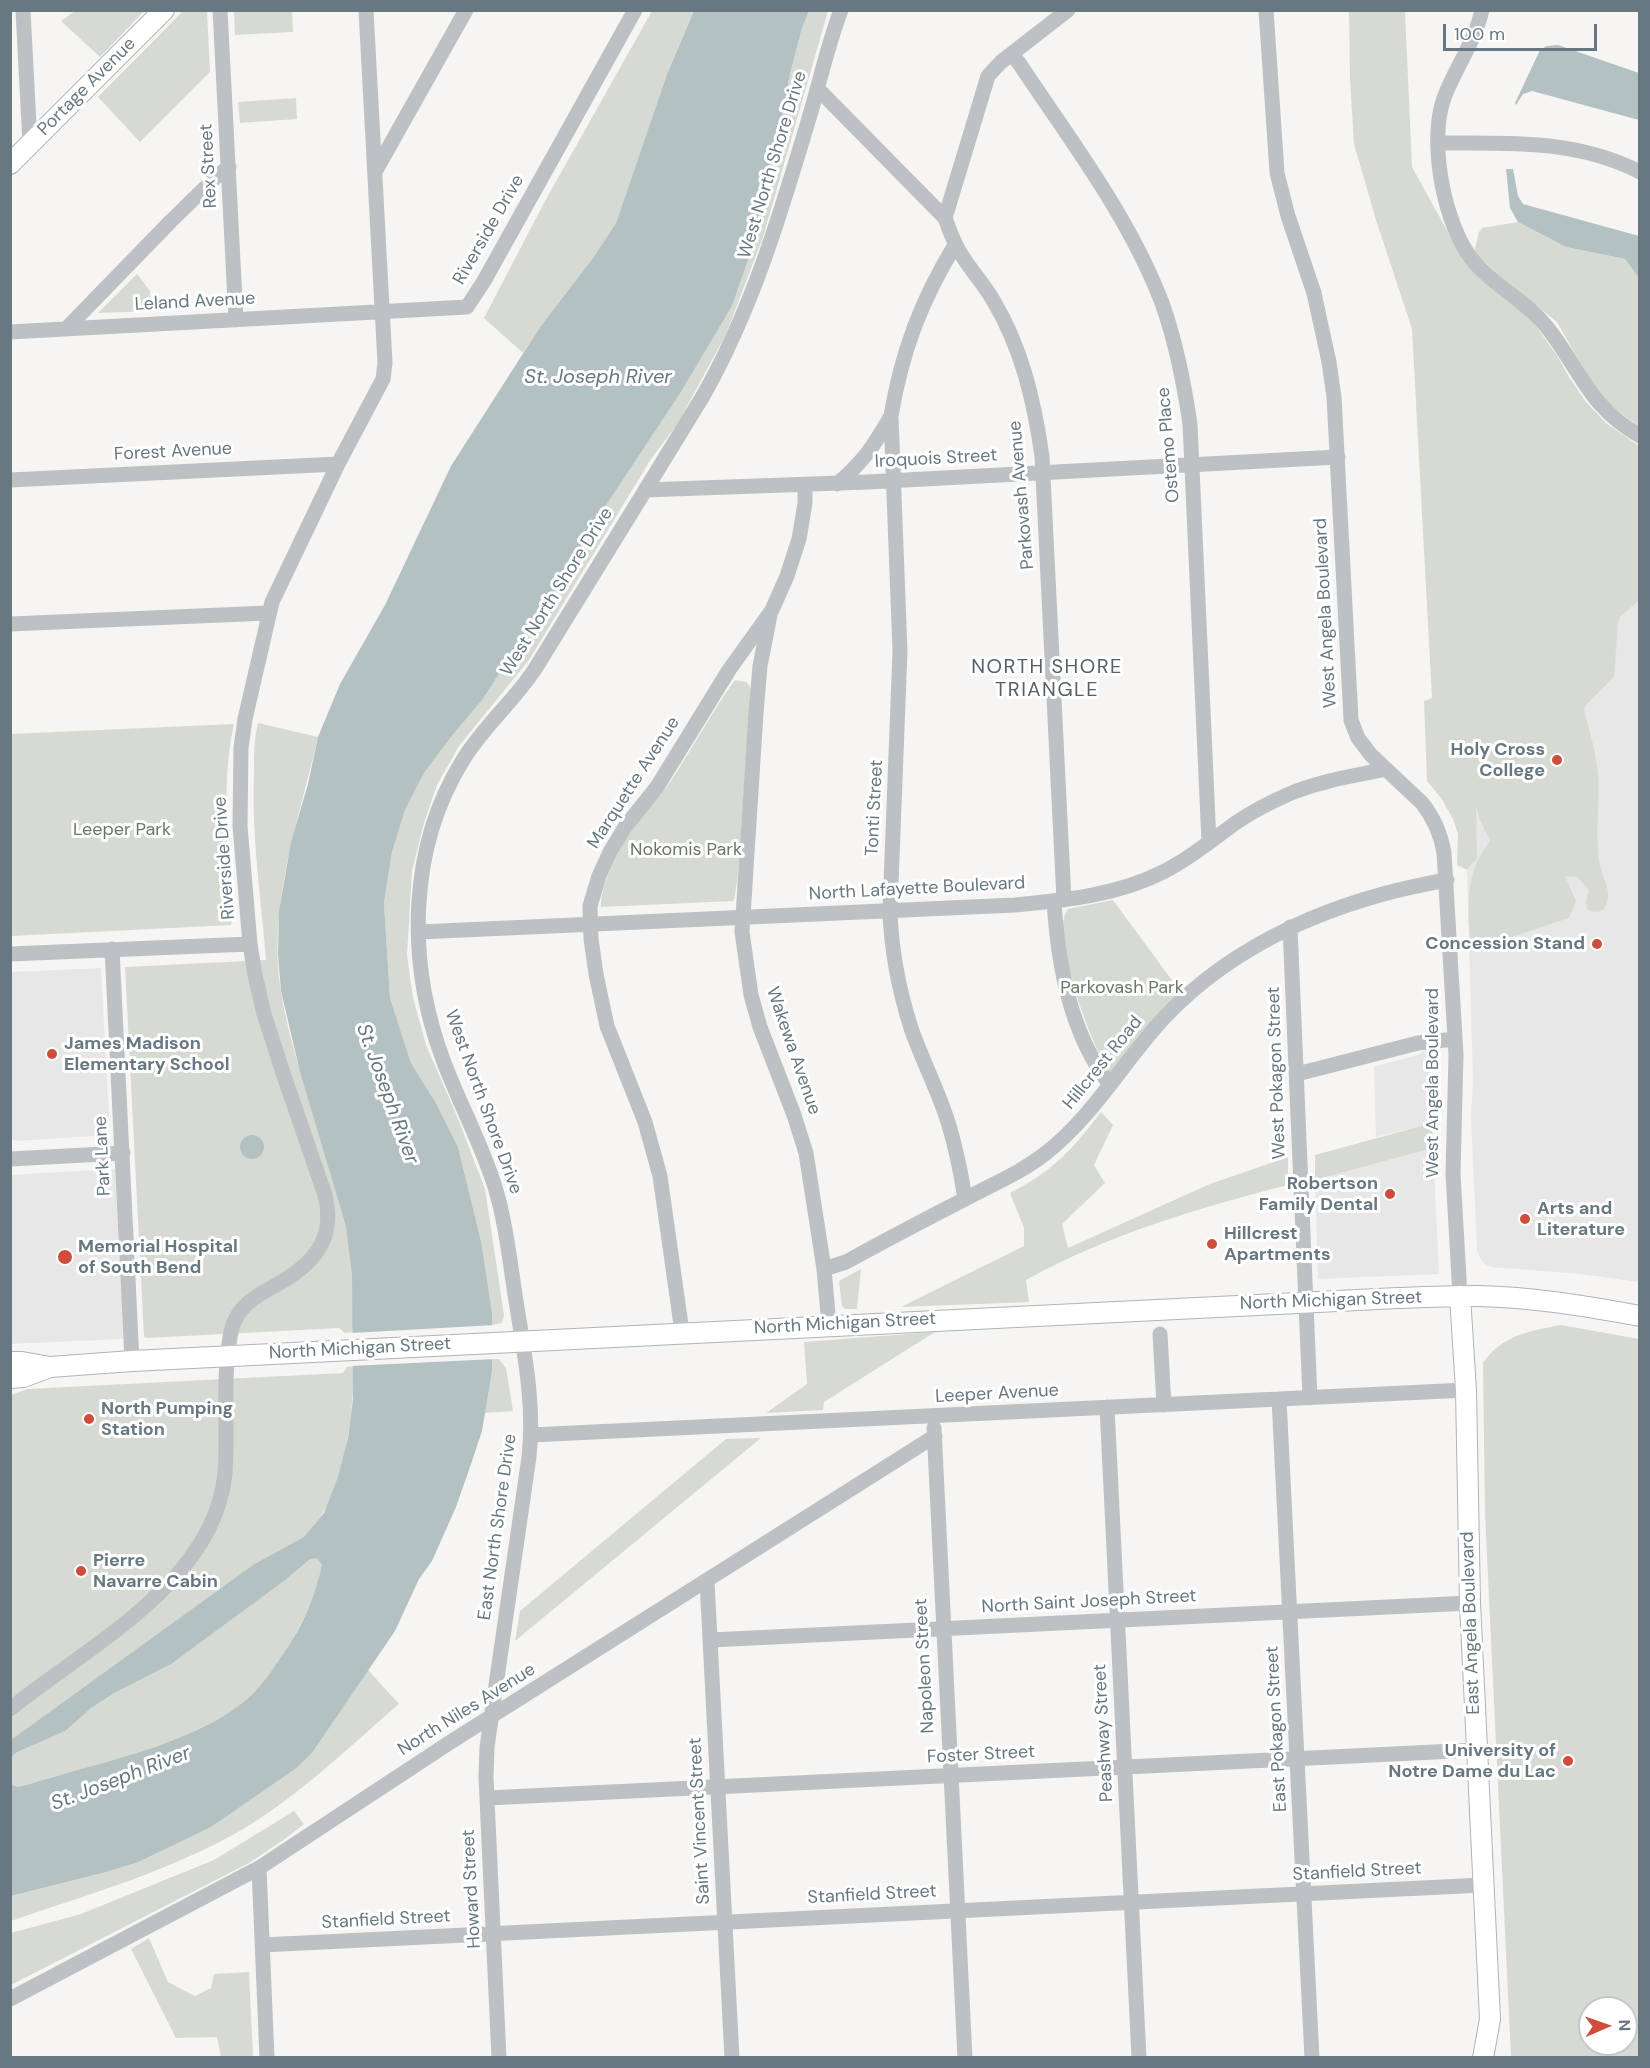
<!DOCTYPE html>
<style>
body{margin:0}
#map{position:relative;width:1650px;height:2068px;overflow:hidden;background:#f6f5f3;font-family:"DM Sans",sans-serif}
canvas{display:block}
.frame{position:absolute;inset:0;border:12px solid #687880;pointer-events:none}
.north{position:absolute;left:1578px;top:1996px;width:60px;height:60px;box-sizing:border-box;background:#fff;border:2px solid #c3c9cc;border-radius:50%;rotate:88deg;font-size:16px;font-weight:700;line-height:24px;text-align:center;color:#687880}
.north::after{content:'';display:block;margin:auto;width:21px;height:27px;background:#ce4d3b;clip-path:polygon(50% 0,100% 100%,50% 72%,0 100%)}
.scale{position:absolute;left:1443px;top:24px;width:154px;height:27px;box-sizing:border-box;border:3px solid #687880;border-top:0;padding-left:8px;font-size:18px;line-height:21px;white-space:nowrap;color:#687880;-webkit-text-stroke:4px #fff;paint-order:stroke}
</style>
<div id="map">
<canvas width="1650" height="2068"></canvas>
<div class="frame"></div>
<div class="north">N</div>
<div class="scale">100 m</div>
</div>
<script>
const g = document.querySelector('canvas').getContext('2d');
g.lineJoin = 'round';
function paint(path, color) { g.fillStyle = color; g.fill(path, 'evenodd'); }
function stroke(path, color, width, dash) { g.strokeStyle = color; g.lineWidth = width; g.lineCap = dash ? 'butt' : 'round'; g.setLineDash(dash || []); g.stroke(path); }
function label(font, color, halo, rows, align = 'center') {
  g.font = font + ' "DM Sans",sans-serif'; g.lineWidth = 6; g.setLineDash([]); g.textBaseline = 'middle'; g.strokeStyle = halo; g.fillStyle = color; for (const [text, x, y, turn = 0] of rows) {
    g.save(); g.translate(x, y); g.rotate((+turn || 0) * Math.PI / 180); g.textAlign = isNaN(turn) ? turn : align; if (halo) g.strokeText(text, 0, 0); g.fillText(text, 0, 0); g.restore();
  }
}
paint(new Path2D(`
 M1639,484V1282L1581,1274L1491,1267L1485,1264L1480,1258L1477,1251L1471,1118L1473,1080L1467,870L1477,858L1471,663Z
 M101,968L110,1135L16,1141L11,1139V972Z
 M1424,1051H1430L1432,1123L1376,1137L1374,1067L1417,1055Z
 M1433,1148L1439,1274L1318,1279L1315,1180Z
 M115,1169L123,1339L11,1344V1175Z`), '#e6e7e6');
paint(new Path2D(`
 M75,11V10L144,11L100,57L61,21Z
 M183,11H207L210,72L140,142L98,97Z
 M234,11H292L293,32L235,35Z
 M652,11H694L667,74L616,223L593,258L540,327L523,353L484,318L545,201Z
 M809,11H828L763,237L726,334L678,423L651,459L529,660L459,746L437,785L424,823L412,871L407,955L413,998L426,1045L459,1121L485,1189L504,1315L502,1323L492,1325L481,1241L458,1147L436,1103L411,1063L390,998L384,903L392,852L405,810L424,773L451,737L483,699L523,636L546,604L601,513L681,392L732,306L753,246L765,184L778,138L790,74L802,28Z
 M1349,11H1405L1412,167L1459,252L1533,322L1558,357L1569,377L1586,402L1607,424L1639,446V600L1621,616L1618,623L1614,677L1585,706L1584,710C1589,730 1596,752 1598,773C1600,802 1595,832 1599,861C1601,875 1613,891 1606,905C1602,914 1594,913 1587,909L1586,901L1589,890L1577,877L1565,876L1576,901L1569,918L1472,950C1468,925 1466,894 1474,870C1477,859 1484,850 1490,841L1480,820L1476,805L1477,858L1467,870L1457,865L1458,834L1453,819L1441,798L1427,781L1424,701L1432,698L1412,329L1376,220L1354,144L1350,80Z
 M296,98L297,119L240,123L238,102Z
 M1518,222L1566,247L1625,259L1639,278V427L1609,404L1591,382L1557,322L1500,276L1474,252L1479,232L1482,228Z
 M137,274L150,291L151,311L98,313Z
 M735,680L747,682L751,689L738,875L734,901L601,907C600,883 622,844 636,824C649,806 665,792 676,773C696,742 713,710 735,680Z
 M258,723L318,737C299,820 267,905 281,992C294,1071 328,1145 346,1224C354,1259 353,1296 354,1332L345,1333L339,1328L147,1338L144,1337L125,967L266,960C261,896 251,834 254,770C254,754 254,739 258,723Z
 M234,724C224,768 226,813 229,857C231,880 236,904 231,925L11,936V734Z
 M1113,900L1182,994L1110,1077C1095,1048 1047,936 1068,909Z
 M1101,1112L1113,1125L1094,1165L1105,1183L1062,1224L1068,1248L1210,1184L1288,1157V1185C1198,1208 1107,1235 1026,1280L1029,1302L901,1307L1024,1246V1228L1010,1193C1053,1171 1072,1150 1101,1112Z
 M1432,1123L1433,1148L1315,1180V1155Z
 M861,1269L857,1309H845L842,1306L839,1281Z
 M1561,1325L1639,1339V2057H1511L1485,1514L1483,1363C1502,1335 1530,1331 1561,1325ZM1590,2008H1626V2044H1590Z
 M935,1332L824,1402L823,1410L766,1413L807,1384L804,1342Z
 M492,1359H499L506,1368L513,1411L485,1413L492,1372Z
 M354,1366C353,1413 346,1487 315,1524C317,1537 323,1552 322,1565C322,1584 307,1612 298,1629C286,1654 268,1681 247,1699C194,1746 97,1763 30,1784L18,1787L10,1784V1395L28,1389L343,1373L347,1367Z
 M761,1438L515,1641L520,1611L726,1439Z
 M368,1670L399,1704C349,1747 300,1795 243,1829C171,1871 89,1894 11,1921V1896L102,1873L211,1827L312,1753Z
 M294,1811L304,1824L282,1841L249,1863L11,1985V1933L81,1914L214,1860Z
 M149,1938L168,1982L195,1996L211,1988L214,1974L249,1972L253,2057H221L217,2037L176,2038L131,1949Z`), '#d6dad3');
paint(new Path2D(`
 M694,11H809L802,28L790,74L778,138L765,184L753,246L732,306L681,392L601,513L546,604L523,636L483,699L451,737L424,773L405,810L392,852L384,903L390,998L411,1063L436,1103L458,1147L481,1241L492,1314V1372L482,1431L470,1467L456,1507L432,1561L419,1579L395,1631L312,1753L295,1769L211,1827L138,1862L102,1873L11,1896L10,1784L18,1787L30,1784C96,1763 194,1745 247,1699C262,1686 273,1669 284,1653C302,1627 316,1595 322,1565L317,1558L310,1559L285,1580L171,1664L114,1693L91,1708L65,1731L17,1752L11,1757V1740L253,1565L304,1537L324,1513L338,1477L348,1438L353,1399L352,1275L346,1226L300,1072L281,991L278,954L279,911L291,842L308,784L318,737L340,684L385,605L451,466L540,327L593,258L616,223L667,74Z
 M1558,45L1639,73V120L1532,91L1523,94L1516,105L1515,103L1540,50L1547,46Z
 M1506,169H1513L1518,196L1523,204L1639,236V278L1625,259L1566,247L1518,222L1510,208Z
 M240 1147a12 12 0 1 1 24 0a12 12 0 1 1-24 0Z`), '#b4c1c3');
paint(new Path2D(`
 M495,1325V1359L351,1366V1333Z`), '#f6f5f3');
const major = new Path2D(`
 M10,164L164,10
 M1460,1296L1466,1390L1470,1603L1490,2019L1483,2058
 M10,1362H22L50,1367
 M10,1378L23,1377L50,1367L132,1361L1398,1298C1425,1297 1451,1296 1478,1296C1532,1297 1586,1306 1640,1316`);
stroke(major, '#afb4b6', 22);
stroke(new Path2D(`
 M23,10L30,144
 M220,10L236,320
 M1266,10L1277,173L1288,216L1314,293L1329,362L1334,397L1351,720L1358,738L1371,755L1422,803C1434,818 1441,834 1444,853L1456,1055L1453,1174L1460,1296
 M1482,10C1475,42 1455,68 1444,98C1428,141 1444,228 1475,263C1496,287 1526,301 1546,326C1580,368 1588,407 1640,436
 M1011,54L1019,63C1070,140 1129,216 1162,303C1176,342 1184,383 1190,424L1209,842
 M818,89L945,218C948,226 951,235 955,243C964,263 982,281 993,300C1022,348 1034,401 1042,456L1064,900
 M1438,143C1508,143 1575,139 1640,172
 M376,170L466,10
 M945,218L988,76L1001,62L1068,10
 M955,245C921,301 902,351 891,416L900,651L890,910C891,950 899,990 911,1028C922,1060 938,1090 948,1122C956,1148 961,1173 965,1199
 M66,329L170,222L217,176L229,167
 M10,332L467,307L484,281L635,10
 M10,480L338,464
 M837,484C864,461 873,447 891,416
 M645,490L868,482L1338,457
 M770,615L760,666L756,713L742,932L751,995L760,1027L794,1115L806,1153L824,1269L829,1325
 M10,624L268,613
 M1054,901C1058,965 1070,1033 1110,1085
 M1290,927L1310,1398
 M419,932L1015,905C1067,900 1119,895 1165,871C1191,858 1213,839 1237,822C1253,811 1271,802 1289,794C1319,781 1354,776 1386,769
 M112,949L132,1361
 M10,954L250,944
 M1297,1074L1418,1043L1455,1039
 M10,1159L123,1153
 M824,1269L846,1262C886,1240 926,1219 967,1198C993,1184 1022,1172 1046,1153C1093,1116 1122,1064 1162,1020C1236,940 1342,898 1447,880
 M682,1332L660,1176L645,1122L607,1026L596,974L591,939L590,906L599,876L610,852L625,827L657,787L729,670L772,610L787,576L799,539L805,503V485
 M1160,1334L1164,1405
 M1279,1399L1312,2058
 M1107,1407L1139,2058
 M934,1428L965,2058
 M531,1435L1466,1390
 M707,1582L732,2058
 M711,1640L1470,1603
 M10,1709C86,1647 215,1583 225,1473C228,1432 223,1391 228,1351C230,1340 230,1329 235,1320C245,1299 265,1292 283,1281C318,1260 335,1235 325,1195L283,1073L264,1014L255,975L250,944L240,826L241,748L245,719L272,602L338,464L383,379L385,363L366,10
 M487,1798L1476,1750
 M259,1868L267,2058
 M262,1945L1483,1885
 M10,1999L259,1868L449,1743L935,1436
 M499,2058L486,1777L487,1747L529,1457C535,1405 524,1352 516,1301C510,1263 506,1223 495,1187C481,1142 458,1101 442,1057C407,961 408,848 463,760C483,727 514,701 535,669C592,578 647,487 703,396C753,308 781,212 810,115C820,81 828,44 841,10`), '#bdc1c4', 15);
stroke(major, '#fff', 20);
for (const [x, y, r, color] of [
 [1557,760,6,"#ce4d3b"],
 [1597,944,6,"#ce4d3b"],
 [52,1054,6,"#ce4d3b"],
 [1390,1194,6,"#ce4d3b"],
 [1525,1219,6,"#ce4d3b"],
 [1212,1244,6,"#ce4d3b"],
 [65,1257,8,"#ce4d3b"],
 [89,1419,6,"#ce4d3b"],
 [81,1571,6,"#ce4d3b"],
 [1568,1761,6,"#ce4d3b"]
]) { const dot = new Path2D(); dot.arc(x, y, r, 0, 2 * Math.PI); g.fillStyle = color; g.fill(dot); stroke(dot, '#fff', 2); }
label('18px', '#687880', '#fff', [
 ["Portage Avenue",87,87,-45],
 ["West North Shore Drive",773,165,-73],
 ["Rex Street",209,166,-93],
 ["Riverside Drive",489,230,-60],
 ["Leland Avenue",195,302,-3],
 ["Ostemo Place",1169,445,-95],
 ["Forest Avenue",173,452,-3],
 ["Iroquois Street",936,459,-3],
 ["Parkovash Avenue",1022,495,-95],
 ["West North Shore Drive",557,592,-58],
 ["West Angela Boulevard",1326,613,-93],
 ["Marquette Avenue",634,783,-57],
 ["Tonti Street",875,808,-87],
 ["Riverside Drive",225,858,-94],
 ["North Lafayette Boulevard",917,889,-3],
 ["Wakewa Avenue",793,1051,71],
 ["Hillcrest Road",1103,1063,-51],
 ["West Pokagon Street",1277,1073,-92],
 ["West Angela Boulevard",1433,1083,-90],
 ["West North Shore Drive",483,1102,70],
 ["Park Lane",103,1156,-93],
 ["North Michigan Street",1331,1301,-2],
 ["North Michigan Street",845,1324,-3],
 ["North Michigan Street",360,1349,-3],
 ["Leeper Avenue",997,1394,-3],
 ["East North Shore Drive",498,1527,-82],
 ["North Saint Joseph Street",1089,1602,-3],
 ["East Angela Boulevard",1471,1623,-92],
 ["Napoleon Street",925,1666,-93],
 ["North Niles Avenue",467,1710,-32],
 ["East Pokagon Street",1277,1729,-93],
 ["Peashway Street",1104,1733,-93],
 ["Foster Street",981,1755,-3],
 ["Saint Vincent Street",700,1821,-93],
 ["Stanfield Street",1357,1872,-3],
 ["Howard Street",472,1889,-93],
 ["Stanfield Street",872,1895,-3],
 ["Stanfield Street",386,1920,-3]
]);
label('bold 18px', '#687880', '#fff', [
 ["Holy Cross",1545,750,"right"],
 ["College",1545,771,"right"],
 ["Concession Stand",1585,944,"right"],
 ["James Madison",64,1044],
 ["Elementary School",64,1065],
 ["Robertson",1378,1184,"right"],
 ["Family Dental",1378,1205,"right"],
 ["Arts and",1537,1209],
 ["Literature",1537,1230],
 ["Hillcrest",1224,1234],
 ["Apartments",1224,1255],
 ["Memorial Hospital",78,1247],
 ["of South Bend",78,1268],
 ["North Pumping",101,1409],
 ["Station",101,1430],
 ["Pierre",93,1561],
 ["Navarre Cabin",93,1582],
 ["University of",1556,1751,"right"],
 ["Notre Dame du Lac",1556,1772,"right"]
], 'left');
label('18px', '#6c7866', '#fff', [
 ["Leeper Park",122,830],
 ["Nokomis Park",686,850],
 ["Parkovash Park",1122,988]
]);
label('italic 20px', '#64797d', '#fff', [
 ["St. Joseph River",598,378],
 ["St. Joseph River",387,1094,70],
 ["St. Joseph River",121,1779,-21]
]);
g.letterSpacing = '1.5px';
label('20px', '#556166', '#fff', [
 ["NORTH SHORE",1047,668],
 ["TRIANGLE",1047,691]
]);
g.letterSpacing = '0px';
</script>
